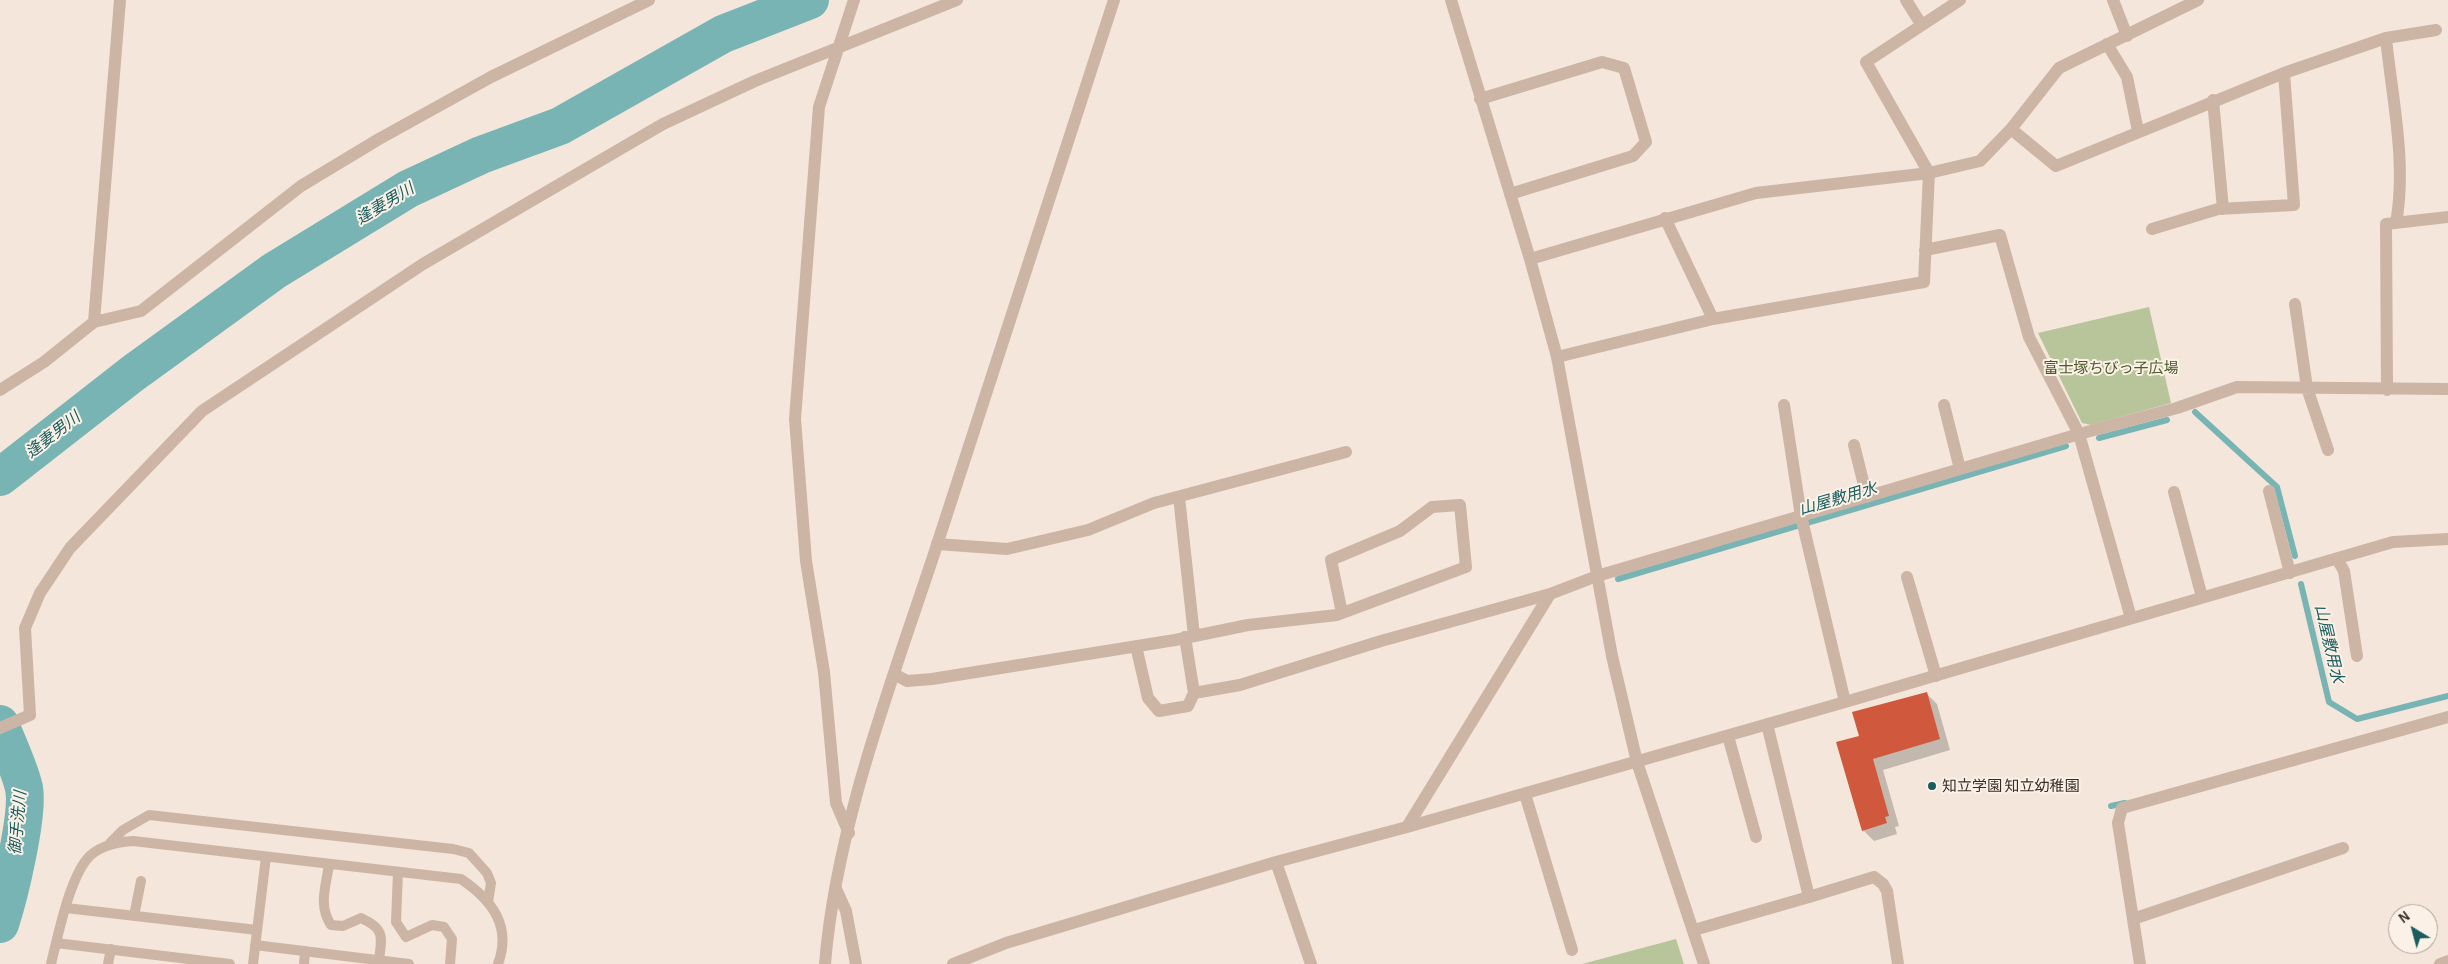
<!DOCTYPE html>
<meta charset="utf-8">
<style>
body{margin:0}
#map{position:relative;width:2448px;height:964px;overflow:hidden;background:#f4e6da;font-family:"Alegreya Sans",sans-serif}
canvas{display:block}
.north{position:absolute;left:2388px;top:904px;width:50px;height:50px;box-sizing:border-box;background:#fbf1e7;border:1px solid #ada29a;border-radius:50%;rotate:323deg;font-size:14px;font-weight:700;line-height:20px;text-align:center;color:#382c27}
.north::after{content:'';display:block;margin:auto;width:18px;height:22px;background:#195d5e;clip-path:polygon(50% 0,100% 100%,50% 72%,0 100%)}
</style>
<div id="map">
<canvas width="2448" height="964"></canvas>
<div class="north">N</div>
</div>
<script>
const g = document.querySelector('canvas').getContext('2d');
g.lineJoin = 'round';
function paint(path, color) { g.fillStyle = color; g.fill(path, 'evenodd'); }
function stroke(path, color, width, dash) { g.strokeStyle = color; g.lineWidth = width; g.lineCap = dash ? 'butt' : 'round'; g.setLineDash(dash || []); g.stroke(path); }
function label(font, color, halo, rows, align = 'center') {
  g.font = font + ' "Alegreya Sans","Noto Sans JP",sans-serif'; g.lineWidth = 4; g.setLineDash([]); g.textBaseline = 'middle'; g.strokeStyle = halo; g.fillStyle = color; for (const [text, x, y, turn = 0] of rows) {
    g.save(); g.translate(x, y); g.rotate((+turn || 0) * Math.PI / 180); g.textAlign = isNaN(turn) ? turn : align; if (halo) g.strokeText(text, 0, 0); g.fillText(text, 0, 0); g.restore();
  }
}
paint(new Path2D(`
 M2149,307L2171,403L2091,425L2082,423L2038,333Z
 M1676,939L1684,964H1582Z`), '#b8c499');
paint(new Path2D(`
 M1926,693L1937,704L1950,750L1883,770L1899,826L1895,827L1897,834L1874,841L1863,830L1861,737Z`), '#0003');
stroke(new Path2D(`
 M2195,412L2277,487L2295,556
 M2099,438L2167,420
 M1618,579L2066,446
 M2301,584L2329,702L2357,719L2448,696
 M2111,806L2125,803`), '#77b4b3', 6);
stroke(new Path2D(`
 M0,477L132,374L274,271L408,189L481,155L560,126L723,34L810,0
 M0,724C8,745 19,767 24,788C29,814 9,897 0,924`), '#77b4b3', 38);
paint(new Path2D(`
 M1927,692L1940,739L1873,759L1889,816L1885,817L1887,823L1862,831L1836,742L1859,736L1852,712Z`), '#d0583c');
stroke(new Path2D(`
 M110,843L123,830L149,815L453,849L469,853L487,873L491,883L488,902
 M329,864C326,887 318,905 331,925L343,926L361,918C385,929 382,936 379,960
 M398,872L396,922L406,937L432,925L444,927L452,939L450,964
 M66,908L257,930
 M134,916L141,881
 M56,943L230,964
 M255,945L409,964
 M51,964C58,935 69,881 87,859C98,846 117,842 133,841L461,879C492,900 512,926 498,964
 M108,964L111,949
 M253,964L266,857
 M304,964L305,951`), '#cdb5a5', 10);
stroke(new Path2D(`
 M1451,0L1530,259L1557,357L1612,656L1637,762L1704,964
 M1906,0L1921,24
 M2113,0L2127,36
 M2386,38C2392,98 2407,163 2396,223
 M2107,44L2127,77L2138,131
 M1480,99L1602,62L1624,68L1646,142L1633,156L1510,194
 M2213,100L2223,209
 M2011,129L2056,166L2284,73L2386,38L2436,30
 M1665,218L1713,319
 M2152,229L2218,209L2294,205L2284,73
 M1925,250L2000,235L2029,337L2079,434L2131,618
 M1530,259L1756,193L1929,173L1980,161L2011,129L2059,68L2198,0
 M2295,304L2307,388L2328,450
 M94,322L120,0
 M1557,357L1713,319L1924,282L1929,173L1866,62L1960,0
 M0,390L44,362L94,322L141,311L301,186L379,139L491,77L649,0
 M2387,390L2386,224L2448,217
 M1784,405L1801,516L1845,702
 M1944,405L1960,469
 M1854,445L1867,497
 M2269,491L2290,573
 M2174,492L2202,597
 M1179,497L1194,636
 M937,544L1007,549L1088,530L1154,503L1346,452
 M2337,559L2344,571L2357,656
 M1907,577L1936,676
 M1136,646L1148,698L1159,711L1188,706L1194,693L1185,637
 M894,674L907,681L932,679L1175,640L1248,625L1337,615L1466,567L1460,505L1432,507L1400,531L1331,560L1342,613
 M1194,693L1240,685L1381,641L1550,594
 M0,728L30,715L25,628L40,593L70,548L202,411L423,264L663,124L755,81L957,0
 M1728,736L1756,837
 M1525,794L1572,950
 M1407,827L1550,594L1597,576L2079,434L2177,408L2237,387L2448,389
 M849,833L836,803L824,672L806,561L795,419L819,107L854,0
 M1276,862L1311,964
 M836,889L846,911L856,964
 M1809,897L1874,877L1883,884L1887,891L1898,964
 M2133,919L2343,848
 M1694,930L1809,897L1767,724
 M953,964L1006,943L1276,862L1407,827L1845,702L2393,542L2448,539
 M2140,964L2118,823L2122,808L2448,717
 M2440,964L2448,961`), '#cdb5a5', 12);
stroke(new Path2D(`
 M825,964C836,827 891,684 934,554C994,369 1054,185 1114,0`), '#cdb5a5', 12);
for (const [x, y, r, color] of [
 [1932,786,5,"#195d5e"]
]) { const dot = new Path2D(); dot.arc(x, y, r, 0, 2 * Math.PI); g.fillStyle = color; g.fill(dot); stroke(dot, '#fbf1e7', 2); }
label('15px', '#4a5929', '#fbf1e7', [
 ["富士塚ちびっ子広場",2111,368]
]);
label('15px', '#382c27', '#fbf1e7', [
 ["知立学園 知立幼稚園",1942,786]
], 'left');
label('italic 16px', '#195d5e', '#fbf1e7', [
 ["逢妻男川",385,204,-31],
 ["逢妻男川",53,435,-38],
 ["山屋敷用水",1838,499,-16],
 ["山屋敷用水",2329,644,77],
 ["御手洗川",18,823,-85]
]);
</script>
